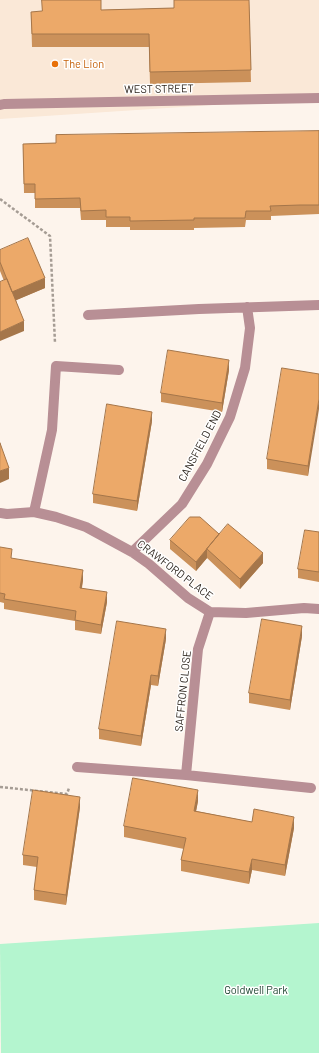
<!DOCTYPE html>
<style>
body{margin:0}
canvas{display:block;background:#fdf4ec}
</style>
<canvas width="319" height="1053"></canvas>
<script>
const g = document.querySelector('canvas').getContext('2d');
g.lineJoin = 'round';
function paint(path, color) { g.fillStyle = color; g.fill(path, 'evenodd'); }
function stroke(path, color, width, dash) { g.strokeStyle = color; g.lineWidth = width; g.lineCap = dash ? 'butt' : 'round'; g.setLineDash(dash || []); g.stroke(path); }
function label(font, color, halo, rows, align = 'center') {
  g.font = font + ' Barlow,sans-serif'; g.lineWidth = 3; g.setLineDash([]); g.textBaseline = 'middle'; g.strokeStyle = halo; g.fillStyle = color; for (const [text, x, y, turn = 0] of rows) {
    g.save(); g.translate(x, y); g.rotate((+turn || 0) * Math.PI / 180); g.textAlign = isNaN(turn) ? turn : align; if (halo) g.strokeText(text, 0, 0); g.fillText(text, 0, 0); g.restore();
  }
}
paint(new Path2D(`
 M0,0H319V98L0,119Z`), '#fae8d7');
paint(new Path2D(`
 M319,923V1053H1L0,944Z`), '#b4f5cf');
stroke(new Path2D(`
 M0,199L50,236L55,343
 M0,787L67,794L69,788`), '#a59c94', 2.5, [3, 2]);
stroke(new Path2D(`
 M34,512L52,430L56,366L119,370`), '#b88f95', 10);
stroke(new Path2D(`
 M0,105L4,104L319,98
 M88,315L199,309L319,305
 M0,513L7,514L34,512L56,517L86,527L132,552L149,564L188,598L210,612L246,613L304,608L319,609
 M132,552L182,504L207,464L230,417L245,368L250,328L247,307
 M77,767L186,775L311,788
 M186,775L198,649L210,612`), '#b88f95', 10);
paint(new Path2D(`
 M174,0H249L251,82L150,84L149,47H32L31,12L174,8Z
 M319,131V214L271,216V220H246L245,227L194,228V230H130V227H106V220H81L80,208H35V193H24L23,144L56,143Z
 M0,250L45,288L16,300L24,331L0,271Z
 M229,370L222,412L161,402V393Z
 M319,374L308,476L267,469V459Z
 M152,421L137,511L93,503V494Z
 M319,532V582L298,578V569Z
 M219,534L263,563L240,589L207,558L196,571L170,549V540Z
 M0,547L12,559L83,580L82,588L107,602L101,634L75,630V621L4,609V603L0,602Z
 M302,636L290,710L249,703V693Z
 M166,639L158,686L151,685L141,746L99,739V729Z
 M198,801L196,811L252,822L294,828L285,876L252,870L249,884L181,871V860L184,849L124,837V826Z
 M80,807L66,905L34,900V890L37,867L23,865V855Z`), '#cb915a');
paint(new Path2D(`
 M45,278V288L12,302V292Z
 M24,321V331L0,341V332Z
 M229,360V370L222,412V403Z
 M319,399V409L308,476V466Z
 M152,412V421L137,511V501Z
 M9,468V479L0,483V471Z
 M219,534L207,549V558L196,571V562Z
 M263,553V563L240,589V579Z
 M83,570V580L80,597V588Z
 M107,592V602L101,634V625Z
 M302,626V636L290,710V700Z
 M166,629V639L158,686V676Z
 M151,675V685L141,746V736Z
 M198,790V801L194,822V811Z
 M80,797V807L66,905V895Z
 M294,817V828L285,876V865Z
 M252,859V870L249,884V872Z`), '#a5764a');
const building = new Path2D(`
 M42,0H101V10L174,8V0H249L251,70L150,72L149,34H32L31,12L42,11Z
 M319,131V205H300L270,206L271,211H246L245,218H194V220L130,221V217H106V210L81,211L80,198L35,199V184H24L23,144L56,143V135Z
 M28,238L45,278L12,292L0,262V250Z
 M7,279L24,321L0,332V282Z
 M168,350L229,360L222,403L161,393Z
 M282,368L319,374V399L308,466L267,459Z
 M107,404L152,412L137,501L93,494Z
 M0,443L9,468L0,471Z
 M190,517H200L219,534L196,562L170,540Z
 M228,524L263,553L240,579L207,549Z
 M305,530L319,532V572L298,569Z
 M0,547L12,549L11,558L83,570L80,588L107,592L101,625L75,620L76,611L4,599L5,594L0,593Z
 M262,619L302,626L290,700L249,693Z
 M117,621L166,629L158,676L151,675L141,736L99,729Z
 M133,778L198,790L194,811L252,822L254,809L294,817L285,865L252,859L249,872L181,860L186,838L124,826Z
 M33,790L80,797L66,895L34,890L38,857L23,855Z`);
paint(building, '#eca969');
stroke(building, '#a5764a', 1);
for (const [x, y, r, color] of [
 [55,64,4,"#e8710a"]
]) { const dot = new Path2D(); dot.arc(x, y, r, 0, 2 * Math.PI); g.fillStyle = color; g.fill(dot); stroke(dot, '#fff', 1.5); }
label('11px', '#c56008', '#fff', [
 ["The Lion",63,64]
], 'left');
label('11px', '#2b231b', '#fff', [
 ["WEST STREET",159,89,-1],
 ["CANSFIELD END",200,446,-62],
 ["CRAWFORD PLACE",175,570,37],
 ["SAFFRON CLOSE",183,691,-84]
]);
label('11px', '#204733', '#fff', [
 ["Goldwell Park",256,990]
]);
</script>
